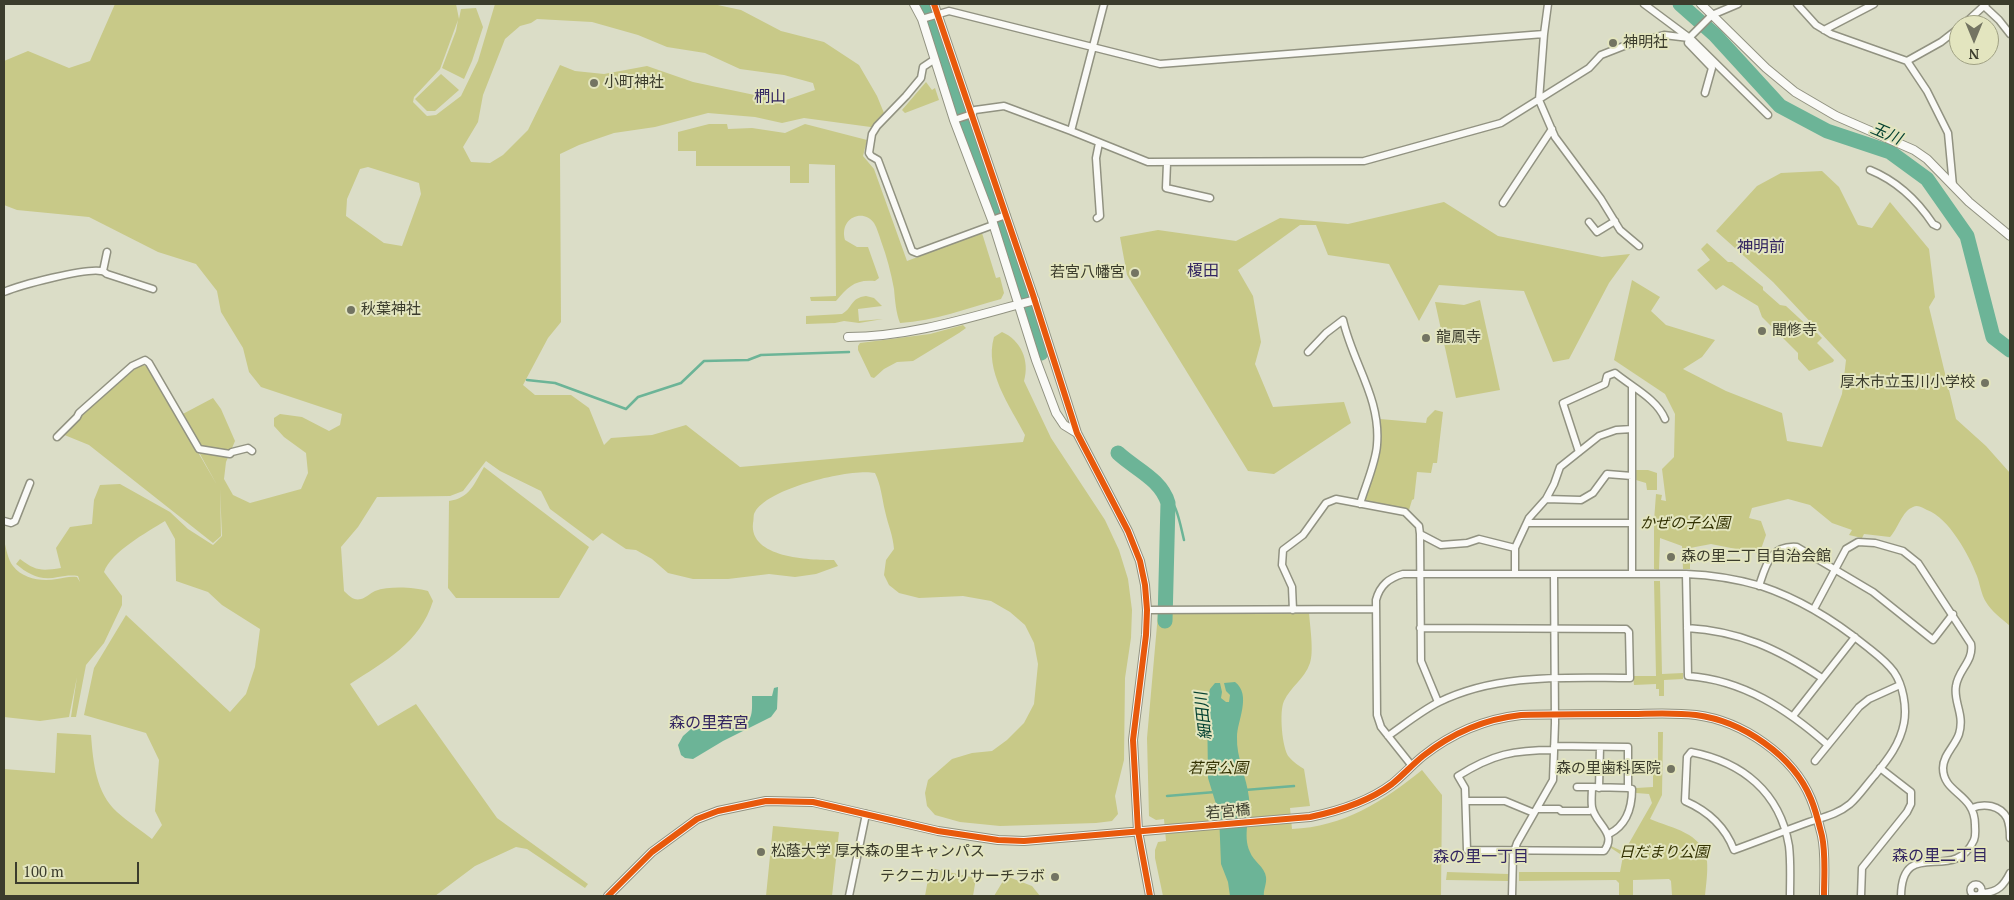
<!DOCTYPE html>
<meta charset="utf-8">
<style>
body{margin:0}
#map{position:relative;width:2014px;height:900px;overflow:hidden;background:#dbddc7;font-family:"PT Serif",serif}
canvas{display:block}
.frame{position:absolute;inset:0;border:5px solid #3b3c2c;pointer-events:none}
.north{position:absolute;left:1949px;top:15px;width:50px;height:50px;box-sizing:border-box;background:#e3e5bf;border:1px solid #a0a184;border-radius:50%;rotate:180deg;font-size:14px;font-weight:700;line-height:20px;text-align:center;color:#3b3c2c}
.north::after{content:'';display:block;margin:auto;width:18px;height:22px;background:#737462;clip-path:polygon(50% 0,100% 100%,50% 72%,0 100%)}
.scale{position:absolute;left:15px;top:862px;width:124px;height:22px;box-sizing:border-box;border:2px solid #3b3c2c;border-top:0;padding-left:6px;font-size:15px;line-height:18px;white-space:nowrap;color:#3b3c2c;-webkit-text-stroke:4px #e3e5bf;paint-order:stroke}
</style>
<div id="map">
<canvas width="2014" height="900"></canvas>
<div class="frame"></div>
<div class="north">N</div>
<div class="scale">100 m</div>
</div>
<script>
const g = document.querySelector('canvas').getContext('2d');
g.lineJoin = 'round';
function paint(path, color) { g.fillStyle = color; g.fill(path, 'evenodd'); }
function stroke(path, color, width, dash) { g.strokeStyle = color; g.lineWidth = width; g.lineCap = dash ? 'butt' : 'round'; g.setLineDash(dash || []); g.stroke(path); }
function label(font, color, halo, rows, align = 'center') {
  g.font = font + ' "PT Serif","Noto Sans JP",serif'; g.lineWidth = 4; g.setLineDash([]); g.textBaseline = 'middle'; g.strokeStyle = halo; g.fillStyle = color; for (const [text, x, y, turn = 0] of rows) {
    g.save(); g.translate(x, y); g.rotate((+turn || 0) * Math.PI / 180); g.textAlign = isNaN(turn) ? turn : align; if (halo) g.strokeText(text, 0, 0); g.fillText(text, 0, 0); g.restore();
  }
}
paint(new Path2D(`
 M115,4H456L459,19L461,9L476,8L483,27L472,61L464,79L442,68L456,31L458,20L440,69L414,97L413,102L427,116L436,115L461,96L478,61L495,4H713L741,10L781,31L824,42L859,65L877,96L884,113L878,128L804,118L782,123L755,117L708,113L655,127L614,133L579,145L560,154L561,322L548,338L523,385L535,395H571L589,408L604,445L611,438L652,435L686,425L740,467L1023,442L1025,435C1010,406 984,371 994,337L1002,332C1021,340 1030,361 1024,381L1051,438L1105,520L1119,550L1128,579L1132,610L1131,638L1125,678L1124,760L1115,796L1118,814L1112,821L1096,823L1000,826L960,822L935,815L927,806L925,793L928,780L952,759L972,753L992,751L1007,740L1024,723L1034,704L1038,664L1034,643L1025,625L1010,612L991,601L963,596L919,598L899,593L889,585L884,575L886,560L894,549C893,535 888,525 885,511C882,498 881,485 875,473C851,468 768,488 755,512C753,514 754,520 753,523C749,558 809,560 834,560L838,566L816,574L795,577L769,574L728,579H693L668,573L652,559L636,550L626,549L602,533L593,541L550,509L541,491L500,471L486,461L463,491L450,496L377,497L358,527L341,547L344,591C349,596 354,601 361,599C366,598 370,593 375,591C389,586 413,587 428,591L433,601C420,643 385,661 350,684L378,726L416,704L497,818L588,884L585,888L527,849L516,847L475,866L435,896H4V769L55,773L57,733L91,735C93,762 96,793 117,812C128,822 141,830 152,839L162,825L155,811L159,760L146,733L84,715L94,668L126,615L230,712L246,694L255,667L260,629L222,605L208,592L176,581L175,539L165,521C146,533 112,551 104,572L122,596V605L104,643L86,665L76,717H71L77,677L69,717L40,721L4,717V540C6,548 8,560 13,566C23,579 42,582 57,579C65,578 69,576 77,577L80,582L78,576C70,575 65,576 58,577C41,581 29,575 16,564L20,559C36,571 41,571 61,568L56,548L70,527L92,524L94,500L100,485L120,484L170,512L188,529L213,545L222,536L220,489L221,536L213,543L89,445L62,434L115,385L140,365L148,366L217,485L179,416L213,398L221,409L235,441L226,462L224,479L233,495L250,503L301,489L308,473L306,453L284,437L274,426V418L280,414L302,417L329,431L340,425L342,414L261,387L249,372L243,348L221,312L217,291L196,264L158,252L89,217L17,210L4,205V61L28,51L69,68L90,61ZM537,19L592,22L638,35L667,47L705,53L740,69L784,75L813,83L815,90L783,101L693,82L647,66L604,74L575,71L560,65L528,130L503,155L490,163L471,162L463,147L478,122L483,95L505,39L520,26L531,23ZM368,167L419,183L421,194L402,246L384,243L346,216L347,199L360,169Z
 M441,74L459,90L435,111H427L415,99Z
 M926,82L932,90L935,88L939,100L905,113L902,110Z
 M709,124H727L728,129L752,128L785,133L805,124L867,140L863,156L874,169L907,261L982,233L996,278L1000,277L1004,293L1001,299C968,308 934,321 900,323C896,313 895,300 894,289C891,273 887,257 881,241C879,235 877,228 874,223C863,208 839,218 845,240L857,247H868L879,278L875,281C855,279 848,287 836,301H811L810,297L836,296L835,165L809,164V183H790V166H696V151H678V132Z
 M1822,171L1839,187L1858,225L1872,228L1890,202L1929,249L1935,297L1929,307L1956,419L1986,446L2010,473V626C2002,619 1991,611 1986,602C1981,594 1980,584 1977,576C1969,555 1949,518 1927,510C1923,508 1918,504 1913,507C1902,511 1898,529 1890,537L1864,534L1862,538L1849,535L1852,530L1832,523L1810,505L1788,499L1752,508L1749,518L1761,521L1766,535L1761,549L1771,551L1766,555L1711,544L1690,548V569H1683L1682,546L1660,538L1659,570L1654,569V521L1656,494L1662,495L1661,500L1666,501L1662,469L1674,457L1675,414L1665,394L1614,360L1632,280L1660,297L1651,311L1666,325L1715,340L1702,357L1683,369L1726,391L1782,413L1787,441L1822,447L1842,394L1846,360L1773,282L1716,231L1757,186L1781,173Z
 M1444,202L1498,236L1602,257L1630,254L1609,283L1569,359L1553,362L1524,291L1439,285L1419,321L1389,264L1328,255L1316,225H1300L1238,270L1253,296L1261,342L1255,364L1273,407L1344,402L1351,423L1274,474L1248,471L1127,275L1120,237L1158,230L1236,241L1280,218L1348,224Z
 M1707,243L1728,262H1732L1763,287V290L1780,305L1786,306L1811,329L1812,328L1822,338L1817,343L1834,360L1833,362L1809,371L1798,359V353L1762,317L1758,306L1723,285L1716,290L1697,270L1710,260L1701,249Z
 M866,296L874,298L882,306L858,309L859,321L883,319L859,323L844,321L835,323L806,324V316L842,314C853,308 850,298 866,296Z
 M1480,300L1500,390L1456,398L1435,302L1464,305Z
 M963,325L966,328L959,333L913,361L897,362L884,369L874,378L871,377L858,350V346L860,343L930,334Z
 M1435,410L1443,412L1437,463H1433L1431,473L1417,472L1414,499L1412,500L1409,510L1364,502L1379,448L1380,419L1426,423L1427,418Z
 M484,467L589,547L559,598H456L448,588L449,501C470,498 474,484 484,467Z
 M1635,470H1648L1657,473V490H1647L1646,483L1636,480Z
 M1654,581H1660L1662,674L1683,673V679L1664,680V696H1659V689H1656V684L1634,685L1633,676H1656Z
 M1309,613C1310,626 1314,652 1310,663C1304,680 1291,686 1284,701C1279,711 1282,749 1289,757C1293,762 1299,766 1304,769L1310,806L1290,808L1292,829C1343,827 1384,801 1422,770L1442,795L1441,896H1163L1155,858V850L1158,842L1166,841L1164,819L1156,820L1149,816L1147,738L1158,614Z
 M1658,732H1663L1662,795L1650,819C1673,829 1702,832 1707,861C1708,872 1706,885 1705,896H1669L1672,895L1671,881L1669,879L1633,880V896H1619V883L1616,880L1519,881V872H1620L1623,856L1611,848V846L1624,852L1652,803L1649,794L1636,793V788L1653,787V767H1658Z
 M773,826L839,832L832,896H766Z
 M930,868L976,878L973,896H925Z
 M1447,872L1508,874V881L1446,880Z
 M1006,876L1032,886L1040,896H994Z`), '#c8c988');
paint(new Path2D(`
 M1235,682C1252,695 1237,721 1237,737C1236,757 1247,778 1249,798C1251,815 1242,835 1250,852C1253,861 1265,867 1266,877C1267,884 1263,890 1264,896H1230L1228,882L1221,864L1219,814L1208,778L1207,701L1210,689L1215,683H1220L1222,692L1221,698L1226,702H1229L1230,695L1226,691L1224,683Z
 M778,687L777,709L771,717L723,741L693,759L685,758L681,755L678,745L683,736L691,729L739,728C754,722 752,710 752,696H772L774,688Z`), '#6cb497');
stroke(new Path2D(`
 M527,380L555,383L626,409L638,397L681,383L704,361L748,360L761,355L849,352
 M1163,491C1177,501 1180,524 1184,540
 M1245,790L1294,786
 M1167,796L1215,792`), '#6cb497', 2.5);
stroke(new Path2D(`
 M925,4L932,21L1024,294L1041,353
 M1680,4L1715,35L1780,106L1827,131L1890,152L1927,179L1967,236L1993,337L2010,350
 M1118,453C1135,469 1161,479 1168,503L1165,621`), '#6cb497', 15);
const minor = new Path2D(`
 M1548,4L1544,34L1539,100L1555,137L1601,199L1620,230L1639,246
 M1644,4L1691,39L1768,115
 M1797,4L1816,25L1831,34L1907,61L1927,91L1948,133L1953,186
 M1984,6L1999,20L2010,34
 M922,19L949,11L1160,64L1544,34
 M1963,25L1986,4
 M1824,30L1874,4
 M1689,38L1688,43L1712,68L1705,93
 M935,59L923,67L921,78L906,96L877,126L872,134L869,153L871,156L878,160L912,251L917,253L993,225
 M1907,61L1941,42L1959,28
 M954,120L972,114L975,110L1004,106L1071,131L1104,4
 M1071,131L1148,162L1364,161L1501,123L1589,68L1601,55L1629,44L1664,35L1689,38L1712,15L1738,4
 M1167,163L1166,188L1210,198
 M1870,170C1897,181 1917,200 1933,224L1937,226
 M1503,203L1552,129
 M1097,218L1100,216L1096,158L1099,143
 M992,220L1006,215
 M1589,222L1597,232L1615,221
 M103,271L107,252
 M4,292C20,285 85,268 101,271C104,271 104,272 107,274L153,289
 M1308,352L1326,333L1343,320C1353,364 1381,398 1377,445C1376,462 1365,487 1360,504
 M1632,387V574
 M57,437L77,417L79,413L132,366L145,360L149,363L199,449L230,454L232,452L248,448L252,451
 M1579,452L1563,403L1605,384L1607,376L1615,373C1632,387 1657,399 1665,419
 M1546,499L1581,500L1593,493L1607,474L1632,476
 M4,521L11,523L15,521L30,483
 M1528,523H1632
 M1420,534L1421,661L1438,702
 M1515,574V548L1529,518L1546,499L1554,484L1560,467L1599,436L1616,430L1632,429
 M1686,574L1688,676C1743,680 1787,709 1828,745L1859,707L1869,699L1900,685
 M1759,586C1766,565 1770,545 1797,547L1873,592L1933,640L1953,614
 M1814,609L1846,549L1858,542L1875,543L1903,551L1918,563L1971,644C1974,661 1958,670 1956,686C1953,702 1965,714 1959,734C1955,746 1943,755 1943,768C1943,794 1975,793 1975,825C1975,830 1976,835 1974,840C1954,885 1902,835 1901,896
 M1147,610L1376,609
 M1293,610L1292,587L1282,565L1283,550L1303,535L1326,503L1336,499L1405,512L1419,526L1420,534L1441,545L1467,543L1479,539L1515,548
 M1687,628C1740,631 1778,649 1822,678
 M1793,716L1855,637
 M1388,736C1404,725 1421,711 1439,702C1498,673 1565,678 1630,678L1629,632L1626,629L1420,628
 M1554,746L1628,747V788L1592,787
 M1554,750C1514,750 1493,754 1458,776L1465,788L1467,850L1604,851C1618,833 1595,824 1592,807C1591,801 1592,793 1592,787H1577
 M1815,761L1828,745
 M1412,766L1381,727L1377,715L1376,600C1380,585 1389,578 1403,574H1686C1711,575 1737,579 1761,586C1800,599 1834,620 1866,646C1876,654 1886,661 1894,672C1903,685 1907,707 1904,723C1900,744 1888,759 1875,775C1867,784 1859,796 1850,804C1838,814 1824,817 1809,822C1784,831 1759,841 1734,850C1725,826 1708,811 1685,801L1687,757L1691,752C1742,762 1780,792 1789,846C1791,863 1790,880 1790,896
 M1599,788L1600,747
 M1466,801H1505L1534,813
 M1972,808C1984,803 2000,805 2007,818C2009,823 2010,832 2010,838
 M1537,809H1559L1561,811H1589L1592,809
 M1609,834C1627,825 1632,808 1632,789L1628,788
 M1970.5 890a5.5 5.5 0 1 1 11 0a5.5 5.5 0 1 1-11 0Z
 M1982,891L1984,893C1998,892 2004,885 2010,873
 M849,896L866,814
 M1512,896L1513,855L1517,843L1553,780L1555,723L1554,574
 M1861,896L1862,868L1907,812L1911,804V792L1880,768`);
const tertiary = new Path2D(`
 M914,4L922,19L954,120L992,220L1036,360L1056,413L1064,425L1077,433
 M934,4L1033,295L1077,433L1128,531L1140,561L1145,585L1147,610L1146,635L1133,740L1138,831L1150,896
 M1701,4L1766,68L1795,92L1836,116L1914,150L1927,159L1969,202L2010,236
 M848,337C912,337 974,316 1035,300
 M608,896L652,852L697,819L718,811L766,801L813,802L938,831L998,840L1024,841L1310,817C1339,811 1368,802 1392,784C1403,775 1412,765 1423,756C1452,733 1485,719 1521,715C1555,714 1590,714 1624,714C1648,714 1672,712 1696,715C1742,721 1793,755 1811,799C1816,811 1819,824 1822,836C1826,855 1824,876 1824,896`);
stroke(minor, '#919281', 9);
stroke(tertiary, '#919281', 10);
stroke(minor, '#fafaf7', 6);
stroke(tertiary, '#fafaf7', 8);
stroke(new Path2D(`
 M934,4L1033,295L1077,433L1128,531L1140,561L1145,585L1147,610L1146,635L1133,740L1138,831L1150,896
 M608,896L652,852L697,819L718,811L766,801L813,802L938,831L998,840L1024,841L1310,817C1339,811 1368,802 1392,784C1403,775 1412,765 1423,756C1452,733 1485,719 1521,715C1555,714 1590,714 1624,714C1648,714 1672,712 1696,715C1742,721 1793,755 1811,799C1816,811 1819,824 1822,836C1826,855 1824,876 1824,896`), '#e8590c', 6);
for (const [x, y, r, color] of [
 [1613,43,5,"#737462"],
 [594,83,5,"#737462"],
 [1135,273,5,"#737462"],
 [351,310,5,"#737462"],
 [1762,331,5,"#737462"],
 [1426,338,5,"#737462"],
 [1985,383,5,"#737462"],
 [1671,557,5,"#737462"],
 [1671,769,5,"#737462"],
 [761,852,5,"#737462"],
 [1055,877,5,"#737462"]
]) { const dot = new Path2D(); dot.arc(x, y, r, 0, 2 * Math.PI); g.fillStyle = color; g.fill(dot); stroke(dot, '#e3e5bf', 2); }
label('15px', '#3b3c2c', '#e3e5bf', [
 ["神明社",1623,43],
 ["小町神社",604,83],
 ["若宮八幡宮",1125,273,"right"],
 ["秋葉神社",361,310],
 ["聞修寺",1772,331],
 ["龍鳳寺",1436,338],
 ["厚木市立玉川小学校",1975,383,"right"],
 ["森の里二丁目自治会館",1681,557],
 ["森の里歯科医院",1661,769,"right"],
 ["松蔭大学 厚木森の里キャンパス",771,852],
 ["テクニカルリサーチラボ",1045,877,"right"]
], 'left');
label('italic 15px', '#323101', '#e3e5bf', [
 ["かぜの子公園",1685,524],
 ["若宮公園",1218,769],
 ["日だまり公園",1664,853]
]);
label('15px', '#3b3c2c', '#e3e5bf', [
 ["若宮橋",1228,812,-5]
]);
label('16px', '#332661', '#e3e5bf', [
 ["椚山",770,97],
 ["神明前",1761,247],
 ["榎田",1203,271],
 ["森の里若宮",709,723],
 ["森の里二丁目",1940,856],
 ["森の里一丁目",1481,857]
]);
label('italic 16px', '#054232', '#e3e5bf', [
 ["玉川",1886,134,23],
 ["細田川",1204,716,-96]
]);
</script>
